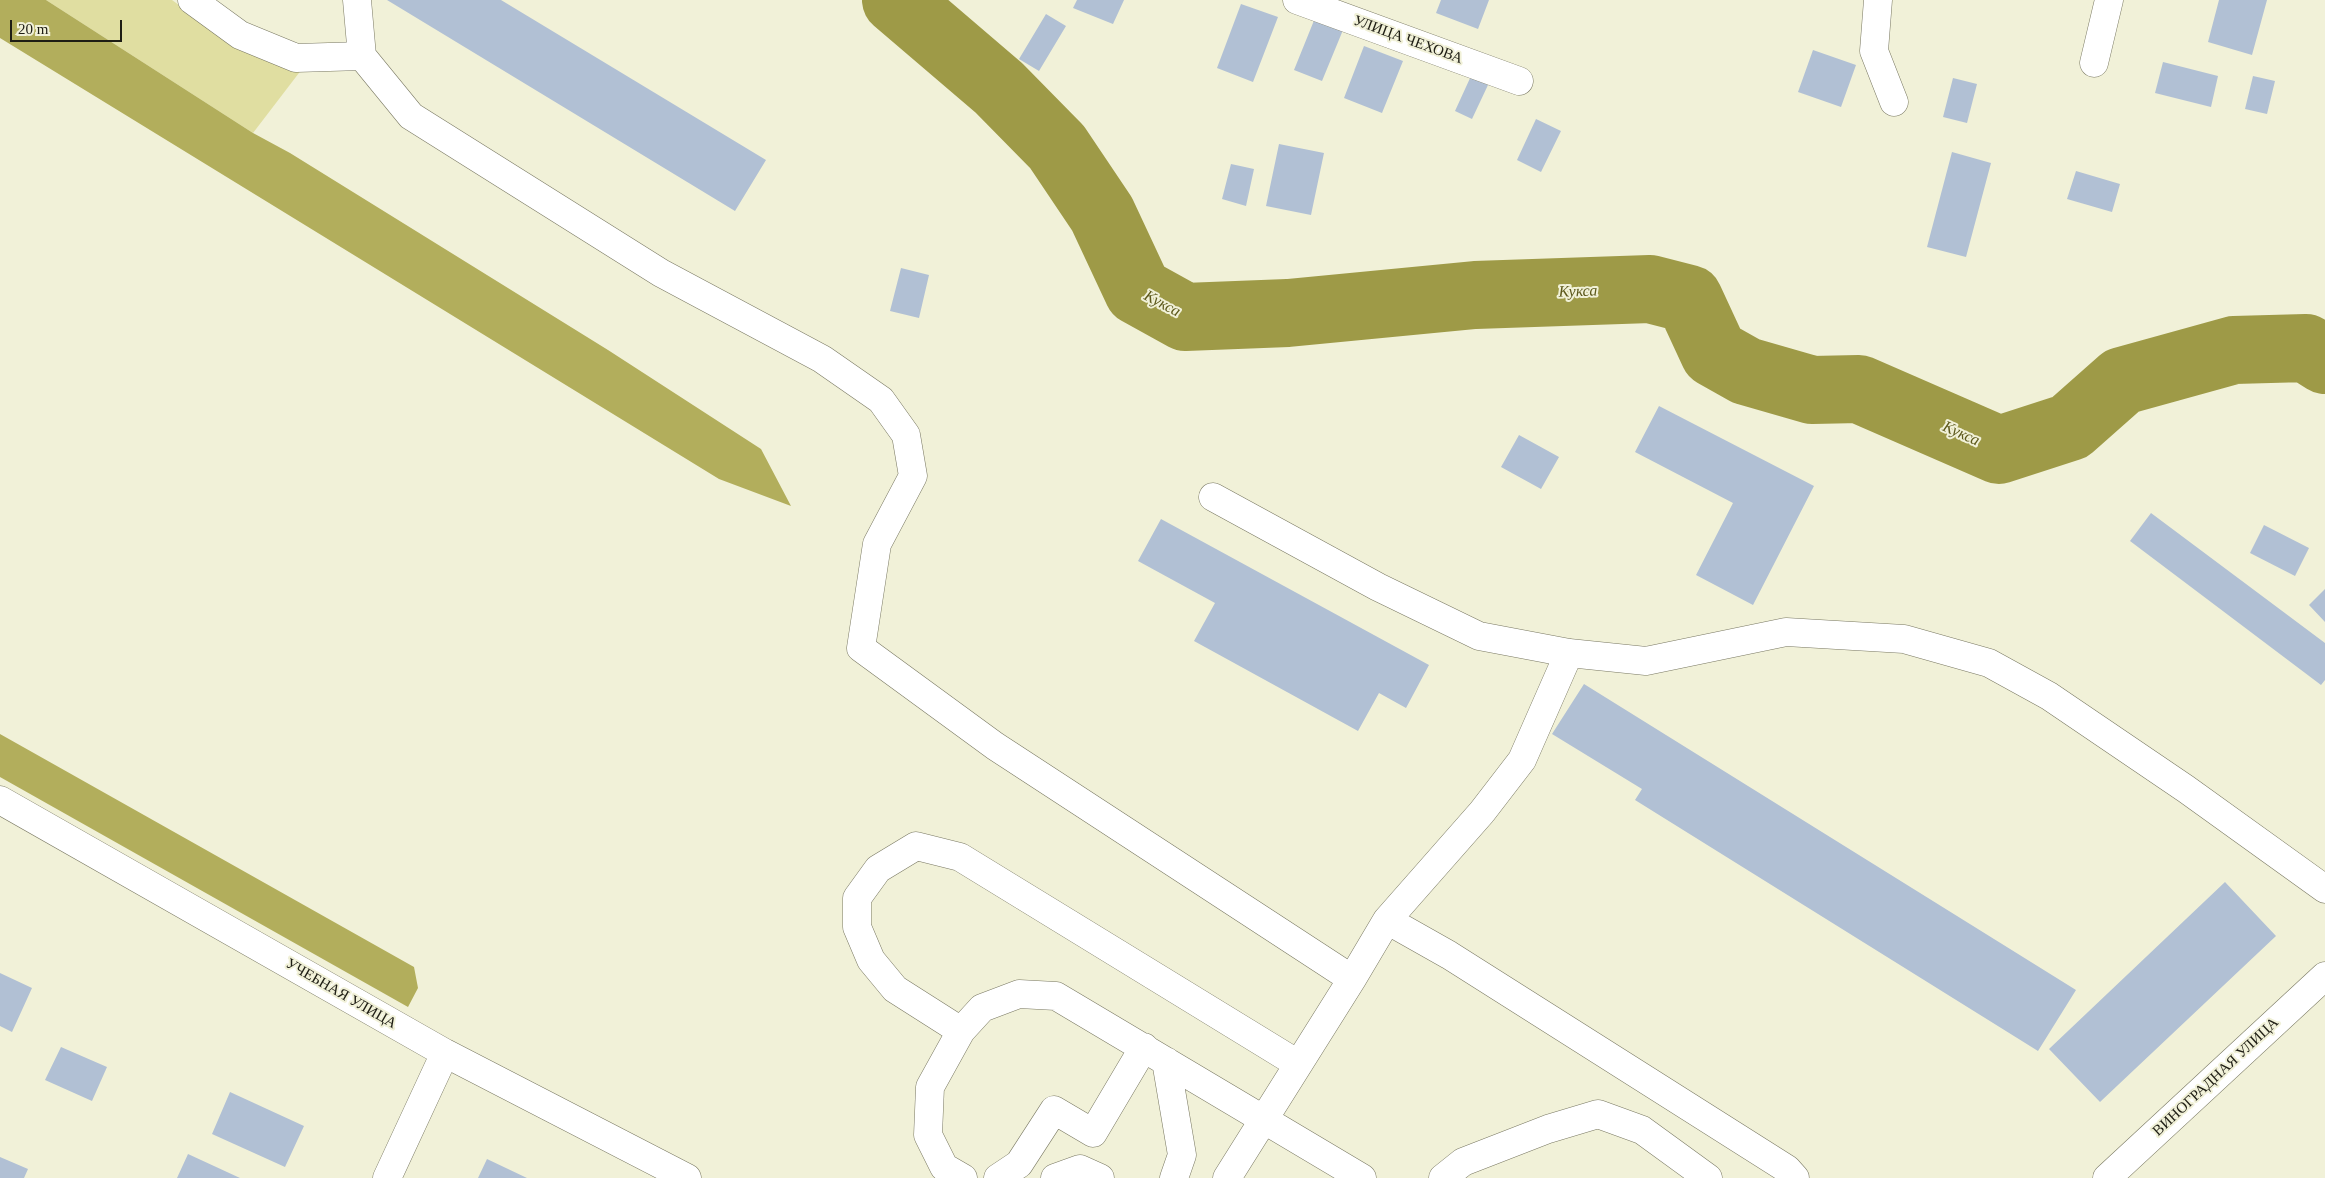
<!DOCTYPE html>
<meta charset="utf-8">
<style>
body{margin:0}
#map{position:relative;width:2325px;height:1178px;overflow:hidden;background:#f1f1d8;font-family:Georgia,serif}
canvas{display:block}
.scale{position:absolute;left:10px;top:20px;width:112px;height:22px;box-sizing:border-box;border:2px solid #1e1d14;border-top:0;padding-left:6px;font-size:15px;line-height:18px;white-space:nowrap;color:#1e1d14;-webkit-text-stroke:4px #f1f1d8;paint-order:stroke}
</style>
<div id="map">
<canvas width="2325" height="1178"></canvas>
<div class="scale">20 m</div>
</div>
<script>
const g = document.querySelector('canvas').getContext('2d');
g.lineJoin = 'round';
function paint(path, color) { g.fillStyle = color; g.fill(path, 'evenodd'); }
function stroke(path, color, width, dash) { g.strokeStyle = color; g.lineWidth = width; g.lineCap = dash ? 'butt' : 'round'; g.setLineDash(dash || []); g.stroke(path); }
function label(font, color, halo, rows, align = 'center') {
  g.font = font + ' Georgia,serif'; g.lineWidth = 4; g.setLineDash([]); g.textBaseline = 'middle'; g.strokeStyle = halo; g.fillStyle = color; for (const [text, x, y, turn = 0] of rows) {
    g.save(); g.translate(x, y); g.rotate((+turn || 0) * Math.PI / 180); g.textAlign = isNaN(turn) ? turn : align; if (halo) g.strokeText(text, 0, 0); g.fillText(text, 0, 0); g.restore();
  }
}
paint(new Path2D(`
 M46,0H172L233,44L302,69L253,133Z`), '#e0dea1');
paint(new Path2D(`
 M0,0H46L253,133L290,153L608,350L761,449L791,506L719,479L0,38Z
 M0,734L414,967L418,988L408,1007L0,777Z`), '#b2ae5c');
stroke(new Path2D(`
 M896,0L999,88L1057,147L1102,214L1138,291L1185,317L1288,313L1475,295L1650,289L1689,299L1714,353L1746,371L1812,390L1859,389L1999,450L2070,427L2122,381L2234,350L2306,348L2325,360`), '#9e9a47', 68);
paint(new Path2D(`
 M387,0H501L766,160L735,211Z
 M1077,0H1124L1113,24L1073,8Z
 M1441,0H1489L1478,29L1436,13Z
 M2219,0H2267L2252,55L2208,42Z
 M1241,4L1278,17L1253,82L1217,68Z
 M1046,14L1066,26L1039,71L1019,59Z
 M1315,18L1343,30L1322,81L1294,70Z
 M1364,46L1403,61L1382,113L1344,98Z
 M1813,50L1856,65L1841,107L1798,92Z
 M2163,62L2218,76L2211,107L2155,93Z
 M1471,76L1488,85L1472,119L1455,111Z
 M2253,76L2275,81L2267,114L2245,109Z
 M1953,78L1977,84L1967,123L1943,117Z
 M1536,119L1561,131L1541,172L1517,160Z
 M1279,144L1324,153L1311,215L1266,206Z
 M1952,152L1991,163L1966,257L1927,247Z
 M1231,164L1254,169L1246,206L1222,199Z
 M2076,171L2120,184L2112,212L2067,199Z
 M901,268L929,275L919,318L890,311Z
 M1659,406L1814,486L1753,605L1696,575L1733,503L1635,452Z
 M1519,435L1559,457L1541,489L1501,467Z
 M2151,513L2325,643V680L2321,685L2130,541Z
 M1161,519L1429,665L1406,708L1379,693L1358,731L1194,641L1215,603L1138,561Z
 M2264,525L2309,548L2295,576L2250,553Z
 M2325,589V622L2309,605Z
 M1584,684L2076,990L2038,1051L1635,800L1642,789L1552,734Z
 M2225,882L2276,936L2100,1102L2049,1049Z
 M0,973L32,988L12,1032L0,1026Z
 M61,1047L107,1067L92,1101L45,1080Z
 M230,1092L304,1126L285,1167L212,1134Z
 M188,1154L240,1178H177Z
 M0,1157L28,1169L24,1178H0Z
 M487,1159L527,1178H478Z`), '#b1c0d4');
const minor = new Path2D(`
 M192,0L240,35L296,58L362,56
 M357,0L362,56L411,116L661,273L822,359L881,400L906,435L913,476L877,544L861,648L995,746L1352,979L1387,920L1449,955L1787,1169L1795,1178
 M1297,0L1519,81
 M1878,0L1874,51L1894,102
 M2094,63L2109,0
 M1213,497L1378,587L1479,636L1569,653L1646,661L1786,632L1904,639L1989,663L2049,696L2186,789L2325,889
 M0,800L445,1053L687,1178
 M1387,920L1482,812L1522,760L1569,653
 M961,1031L895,989L871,960L857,927V898L878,869L916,846L960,857L1298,1064
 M1166,1061L1182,1155L1174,1178
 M387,1178L445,1053
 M963,1178L944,1167L928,1135L930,1087L961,1031L982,1008L1019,994L1056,996L1362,1178
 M998,1178L1019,1164L1054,1110L1093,1133L1144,1047
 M1055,1178L1080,1169L1100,1178
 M1227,1178L1352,979
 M1443,1178L1463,1162L1548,1129L1598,1114L1642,1130L1708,1178
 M2107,1178L2325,976`);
stroke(minor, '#797862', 29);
stroke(minor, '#fff', 28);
label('15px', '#1e1d14', '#f1f1d8', [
 ["УЛИЦА ЧЕХОВА",1408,40,20],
 ["УЧЕБНАЯ УЛИЦА",341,994,30],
 ["ВИНОГРАДНАЯ УЛИЦА",2216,1077,-43]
]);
label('italic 16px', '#5d591c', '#f1f1d8', [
 ["Кукса",1578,292,-2],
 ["Кукса",1162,304,28],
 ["Кукса",1961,434,24]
]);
</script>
